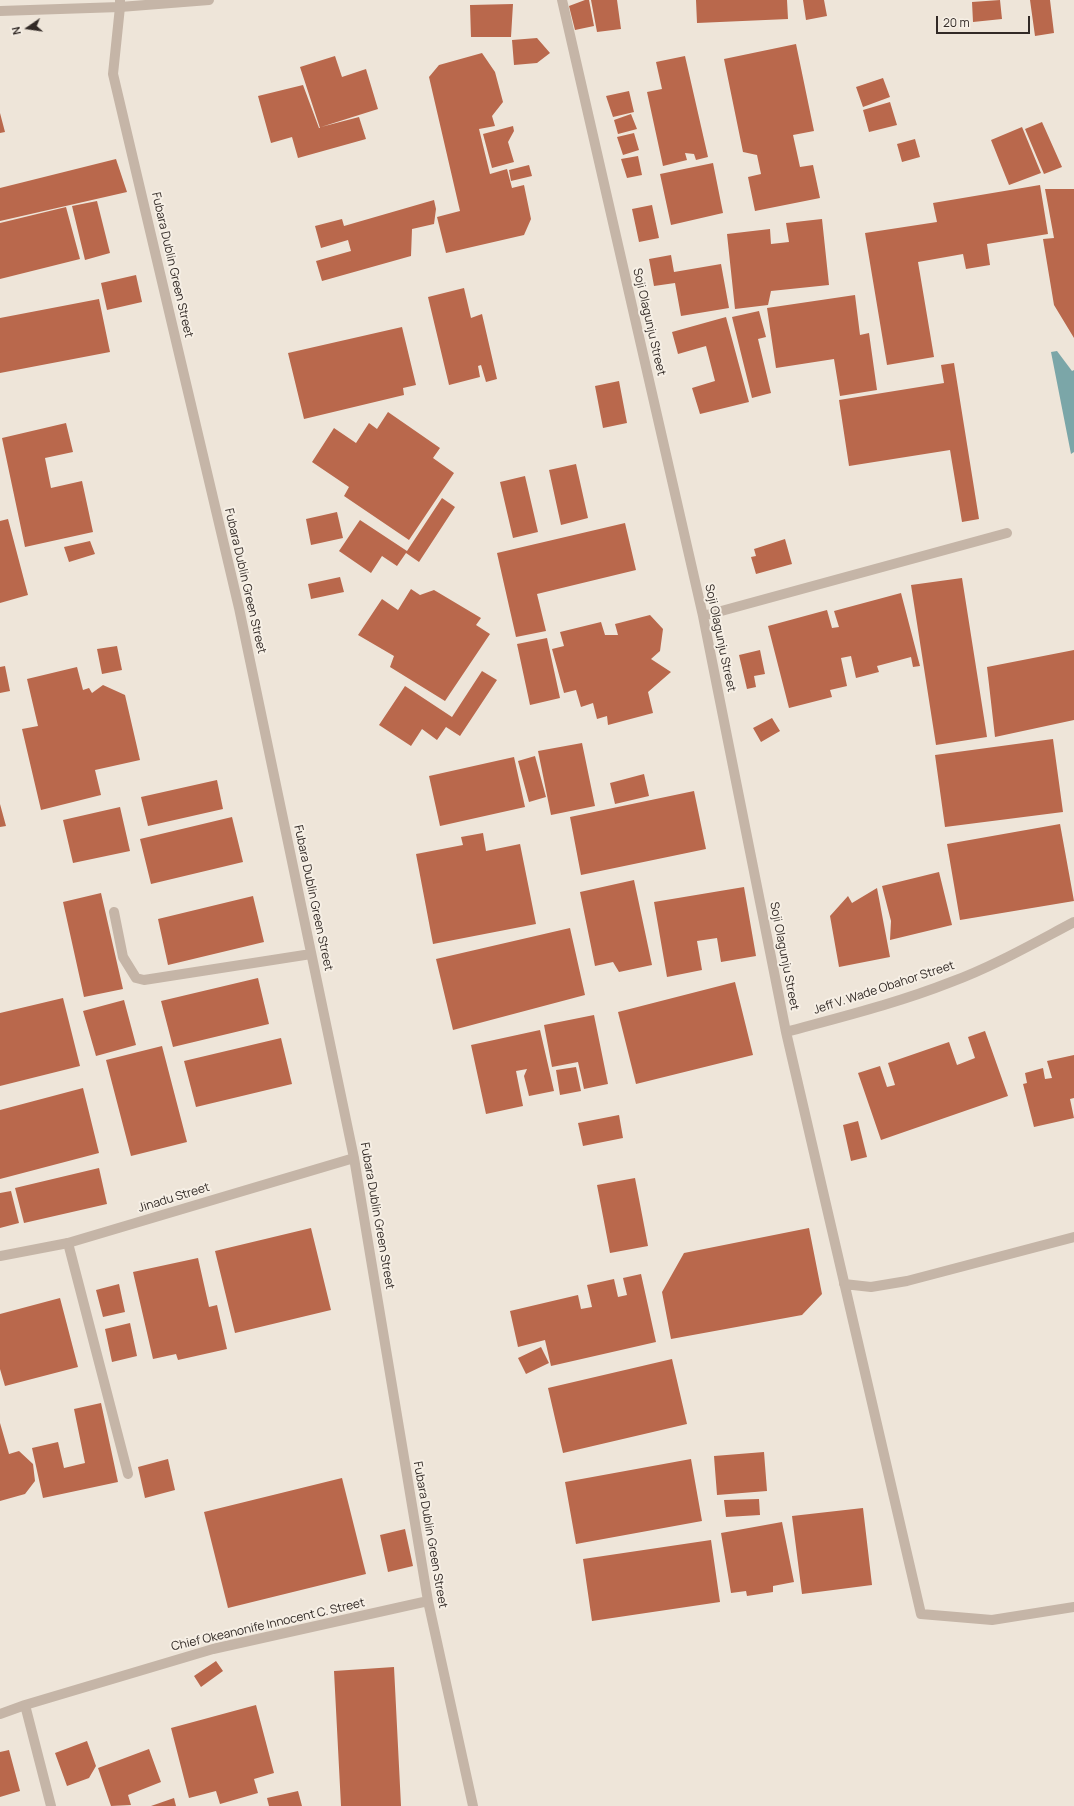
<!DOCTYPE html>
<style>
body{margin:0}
#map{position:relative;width:1074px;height:1806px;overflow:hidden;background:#eee5d9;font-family:Manrope,sans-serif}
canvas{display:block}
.north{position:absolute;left:8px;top:8px;width:40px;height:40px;-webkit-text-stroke:3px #f6efe5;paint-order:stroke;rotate:257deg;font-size:11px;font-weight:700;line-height:16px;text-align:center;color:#322a26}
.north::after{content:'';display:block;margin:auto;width:14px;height:18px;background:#322a26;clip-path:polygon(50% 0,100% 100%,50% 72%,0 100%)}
.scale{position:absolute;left:936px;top:16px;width:94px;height:18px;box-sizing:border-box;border:2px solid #322a26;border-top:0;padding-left:5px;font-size:12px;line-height:14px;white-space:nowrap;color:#322a26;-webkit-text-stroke:3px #f6efe5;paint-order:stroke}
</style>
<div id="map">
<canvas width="1074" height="1806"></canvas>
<div class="north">N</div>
<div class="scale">20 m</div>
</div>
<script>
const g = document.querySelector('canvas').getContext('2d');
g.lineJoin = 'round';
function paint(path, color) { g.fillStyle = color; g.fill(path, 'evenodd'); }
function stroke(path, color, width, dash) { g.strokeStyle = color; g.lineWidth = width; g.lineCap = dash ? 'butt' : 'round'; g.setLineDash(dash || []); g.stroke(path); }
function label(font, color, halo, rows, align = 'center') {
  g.font = font + ' Manrope,sans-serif'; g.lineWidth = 4; g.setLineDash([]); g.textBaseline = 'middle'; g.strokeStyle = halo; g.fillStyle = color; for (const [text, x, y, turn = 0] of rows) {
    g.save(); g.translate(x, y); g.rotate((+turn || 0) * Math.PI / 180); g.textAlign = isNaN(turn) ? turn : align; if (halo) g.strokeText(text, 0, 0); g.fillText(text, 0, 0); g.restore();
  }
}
paint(new Path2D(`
 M1057,351L1072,371L1074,370V452L1071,454L1051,352Z`), '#7ba6a8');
paint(new Path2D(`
 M585,0H589L594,26L575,30L569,6Z
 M591,0H617L621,29L597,32Z
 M696,0H787L788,19L697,23Z
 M803,0H824L827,16L806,20Z
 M1000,0L1002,19L973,22L972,2Z
 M1030,0H1050L1054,33L1035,36Z
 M513,4L511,37H471L470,5Z
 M537,38L550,53L537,63L514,65L512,40Z
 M796,44L814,131L793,135L800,167L813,165L820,198L755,211L748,177L761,174L757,155L743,152L724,59Z
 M482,53L495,72L503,102L492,116L495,126L479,129L490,174L507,169L512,188L524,185L531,219L524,235L446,253L437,217L460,211L429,77L439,65Z
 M335,56L342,77L366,69L378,109L321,127L359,117L366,139L298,158L292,137L271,143L258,96L303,85L319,128H320L300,67Z
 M685,56L708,157L696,160L694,154L685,153L687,160L663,166L647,92L662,89L656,62Z
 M883,78L890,97L863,107L856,87Z
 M629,91L634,112L613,117L606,96Z
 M890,102L897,125L869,132L863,110Z
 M0,113L5,132L0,133Z
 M631,114L637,129L618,134L614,120Z
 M1042,122L1062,167L1044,174L1025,129Z
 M513,126L514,131L508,142L514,162L492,168L483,134Z
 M1022,127L1041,173L1009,185L991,140Z
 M634,133L639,150L623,155L617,137Z
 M915,139L920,157L902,162L897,144Z
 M638,156L642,175L627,178L621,159Z
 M116,159L127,192L0,221V188Z
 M713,163L723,213L671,225L660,174Z
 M529,165L532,176L511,181L509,170Z
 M1040,185L1048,234L987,244L990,265L966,269L963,254L918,262L934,357L887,365L865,233L937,222L933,203Z
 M1045,189H1074V338L1054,305L1043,239L1054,238Z
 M434,200L436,209L434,224L412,229L411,256L322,281L316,261L351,251L348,240L321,248L315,226L342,219L344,226Z
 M97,201L110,253L85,260L72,206Z
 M652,205L659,238L639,242L632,209Z
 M66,207L80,259L0,279V223Z
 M822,219L829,285L771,291L768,305L735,309L727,234L770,229L771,244L789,242L786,223Z
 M671,255L674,272L721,264L729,308L681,316L675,283L654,286L649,259Z
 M136,275L142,302L107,310L101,283Z
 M464,288L471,318L482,314L497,379L486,382L481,365L478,366L480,377L449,385L428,297Z
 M855,295L860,335L869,333L877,390L840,396L834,359L776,368L767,308Z
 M99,299L110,352L0,373V318Z
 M759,311L766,337L758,339L771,393L752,398L732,317Z
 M726,317L749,402L700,414L692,388L715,381L706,346L678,354L672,332Z
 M402,327L416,385L403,388L404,395L304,419L288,353Z
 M954,363L979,519L962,522L950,450L849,466L839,400L944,383L941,365Z
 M619,381L627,423L603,428L595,386Z
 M388,412L440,448L433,458L454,473L409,540L344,496L349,487L312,462L334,428L356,443L369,423L377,429Z
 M66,423L73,452L45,458L51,488L82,481L93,532L25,547L2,438Z
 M576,464L588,518L561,525L549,470Z
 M525,476L538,532L513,538L500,482Z
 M442,498L455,507L419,562L406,553L397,566L382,556L371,573L339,551L360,520L407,551Z
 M337,512L343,538L311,545L306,519Z
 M8,519L28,595L0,603V521Z
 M625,523L636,570L537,594L546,631L516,637L497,553Z
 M785,539L792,564L756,574L751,557L756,556L754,549Z
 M90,541L95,554L69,562L64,547Z
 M340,577L344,592L311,599L308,584Z
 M962,578L987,737L936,745L911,585Z
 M411,589L420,595L434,590L481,618L476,625L490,634L445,701L390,667L394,656L358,635L382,599L398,610Z
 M901,593L920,666L913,667L911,657L877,666L879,672L856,678L851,656L841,658L847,686L830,690L832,697L789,708L768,626L827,610L832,628L839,627L834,611Z
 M650,615L663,629L660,651L651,659L671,672L648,692L653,713L608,725L607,716L597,719L593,703L581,707L576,690L564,693L552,649L564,646L560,632L601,622L605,635H618L615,624Z
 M547,638L560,698L530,705L517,644Z
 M117,646L122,670L102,674L97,649Z
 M760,650L765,674L754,676L756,687L747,689L739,655Z
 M1074,650V720L995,737L987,667Z
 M5,666L10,691L0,693V667Z
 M77,667L83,690L89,688L92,693L103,685L125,695L140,760L95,770L101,795L41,810L22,729L38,726L27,679Z
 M482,671L497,680L460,736L446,727L437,740L422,729L411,746L379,725L405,686L452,717Z
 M772,718L780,731L761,742L753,728Z
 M1053,739L1063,812L945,827L935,755Z
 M582,743L595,806L551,815L538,751Z
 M535,756L546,797L529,802L518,761Z
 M514,757L525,807L440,826L429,776Z
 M644,774L649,796L615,804L610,783Z
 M217,780L223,809L148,826L141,797Z
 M694,791L706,849L581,875L570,817Z
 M0,804L6,826L0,827Z
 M120,807L130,851L73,863L63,820Z
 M232,817L243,862L151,884L140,839Z
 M1060,824L1074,901L960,920L947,844Z
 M483,833L486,851L520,844L536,924L433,944L416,854L463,845L461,837Z
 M939,872L952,925L890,940L891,921L882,886Z
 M634,880L652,965L619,972L613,962L595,966L580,892Z
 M744,887L756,956L721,962L717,938L697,941L702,970L667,977L654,902Z
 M877,888L890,957L839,967L830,916L848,896L852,903Z
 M101,893L123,989L84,997L63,902Z
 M253,896L264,942L168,965L158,919Z
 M570,928L585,995L453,1030L436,959Z
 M258,978L269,1024L173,1047L161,1001Z
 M735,982L753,1055L636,1084L618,1012Z
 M63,998L80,1066L0,1086V1013Z
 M124,1000L136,1045L96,1056L83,1011Z
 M594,1015L608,1084L584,1089L578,1062L552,1067L544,1025Z
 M540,1030L554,1091L529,1096L524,1076L527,1069L516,1071L523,1106L486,1114L471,1045Z
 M985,1031L1008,1096L881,1140L858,1073L880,1066L887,1087L895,1085L888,1063L949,1042L957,1065L975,1058L968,1037Z
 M281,1038L292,1084L196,1107L184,1061Z
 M162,1046L187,1142L131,1156L106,1060Z
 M1074,1055V1098L1070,1099L1074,1118L1034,1127L1023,1084L1027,1083L1025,1073L1043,1068L1045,1079L1052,1078L1047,1061Z
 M576,1067L581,1091L560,1095L556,1070Z
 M83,1088L99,1153L0,1179V1110Z
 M619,1115L623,1138L583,1146L578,1123Z
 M858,1121L867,1157L851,1161L843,1125Z
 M99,1168L107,1204L24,1223L15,1188Z
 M635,1178L648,1246L610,1253L597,1185Z
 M11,1191L19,1223L0,1228V1193Z
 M311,1228L331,1310L235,1333L215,1251Z
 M809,1228L822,1294L802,1315L671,1339L662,1292L684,1253Z
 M198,1258L209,1307L217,1305L227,1349L178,1360L176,1354L153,1359L133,1272Z
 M641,1274L656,1342L551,1366L545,1340L518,1347L510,1311L578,1295L581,1309L592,1307L587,1285L614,1279L618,1297L627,1295L623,1278Z
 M119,1284L125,1312L103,1317L96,1290Z
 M60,1298L78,1367L5,1386L0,1369V1314Z
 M130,1323L137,1356L112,1362L105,1329Z
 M541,1347L549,1363L526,1374L518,1358Z
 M672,1359L687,1424L563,1453L548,1388Z
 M101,1403L118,1482L43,1498L32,1448L58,1442L64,1468L85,1463L74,1409Z
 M0,1423L9,1454L19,1451L33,1464L35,1481L25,1494L0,1501Z
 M764,1452L767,1491L717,1495L714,1456Z
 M168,1459L175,1490L145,1498L138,1467Z
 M691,1459L702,1521L576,1544L565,1482Z
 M342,1478L366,1574L228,1608L204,1512Z
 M759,1499L760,1515L726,1517L724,1500Z
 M863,1508L872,1585L802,1594L792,1516Z
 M782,1522L794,1582L773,1586V1592L747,1596L746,1591L731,1593L721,1533Z
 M405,1529L413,1566L388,1572L380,1535Z
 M711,1540L720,1602L592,1621L583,1559Z
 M216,1661L223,1671L201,1687L194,1676Z
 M394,1667L401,1806H341L334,1671Z
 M256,1705L274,1773L254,1779L258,1793L220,1804L216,1791L189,1798L171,1728Z
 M87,1741L96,1766L89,1778L67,1786L55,1753Z
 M149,1749L161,1782L128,1795L131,1805L111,1806L98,1768Z
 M9,1750L20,1791L0,1797V1752Z
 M298,1791L302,1806H269L267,1798Z
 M174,1798L176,1806H151Z`), '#b9684c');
stroke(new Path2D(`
 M68,1243L128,1474`), '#c5b5a7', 10);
stroke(new Path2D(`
 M120,0V7L113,74L239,608L354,1158L428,1601L473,1806
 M562,0L703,616L786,1032L921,1614L992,1620L1074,1607
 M703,616L1007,533
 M114,912L123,957L136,978L144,980L311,954
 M786,1032C841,1017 898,1003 951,982C994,966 1034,943 1074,922
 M0,1256L68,1243L354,1158
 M844,1284L871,1287L907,1281L1074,1237
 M25,1705L51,1806
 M0,1714L25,1705L213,1649L428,1601`), '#c5b5a7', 10);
stroke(new Path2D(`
 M0,11L120,7L209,0`), '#c5b5a7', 10);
label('12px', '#322a26', '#f6efe5', [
 ["Fubara Dublin Green Street",172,265,77],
 ["Soji Olagunju Street",649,322,77],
 ["Fubara Dublin Green Street",245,581,77],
 ["Soji Olagunju Street",720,638,78],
 ["Fubara Dublin Green Street",313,898,78],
 ["Soji Olagunju Street",784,956,79],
 ["Jeff V. Wade Obahor Street",884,988,-18],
 ["Jinadu Street",174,1198,-17],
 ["Fubara Dublin Green Street",377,1216,80],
 ["Fubara Dublin Green Street",430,1535,80],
 ["Chief Okeanonife Innocent C. Street",268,1625,-13]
]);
</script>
